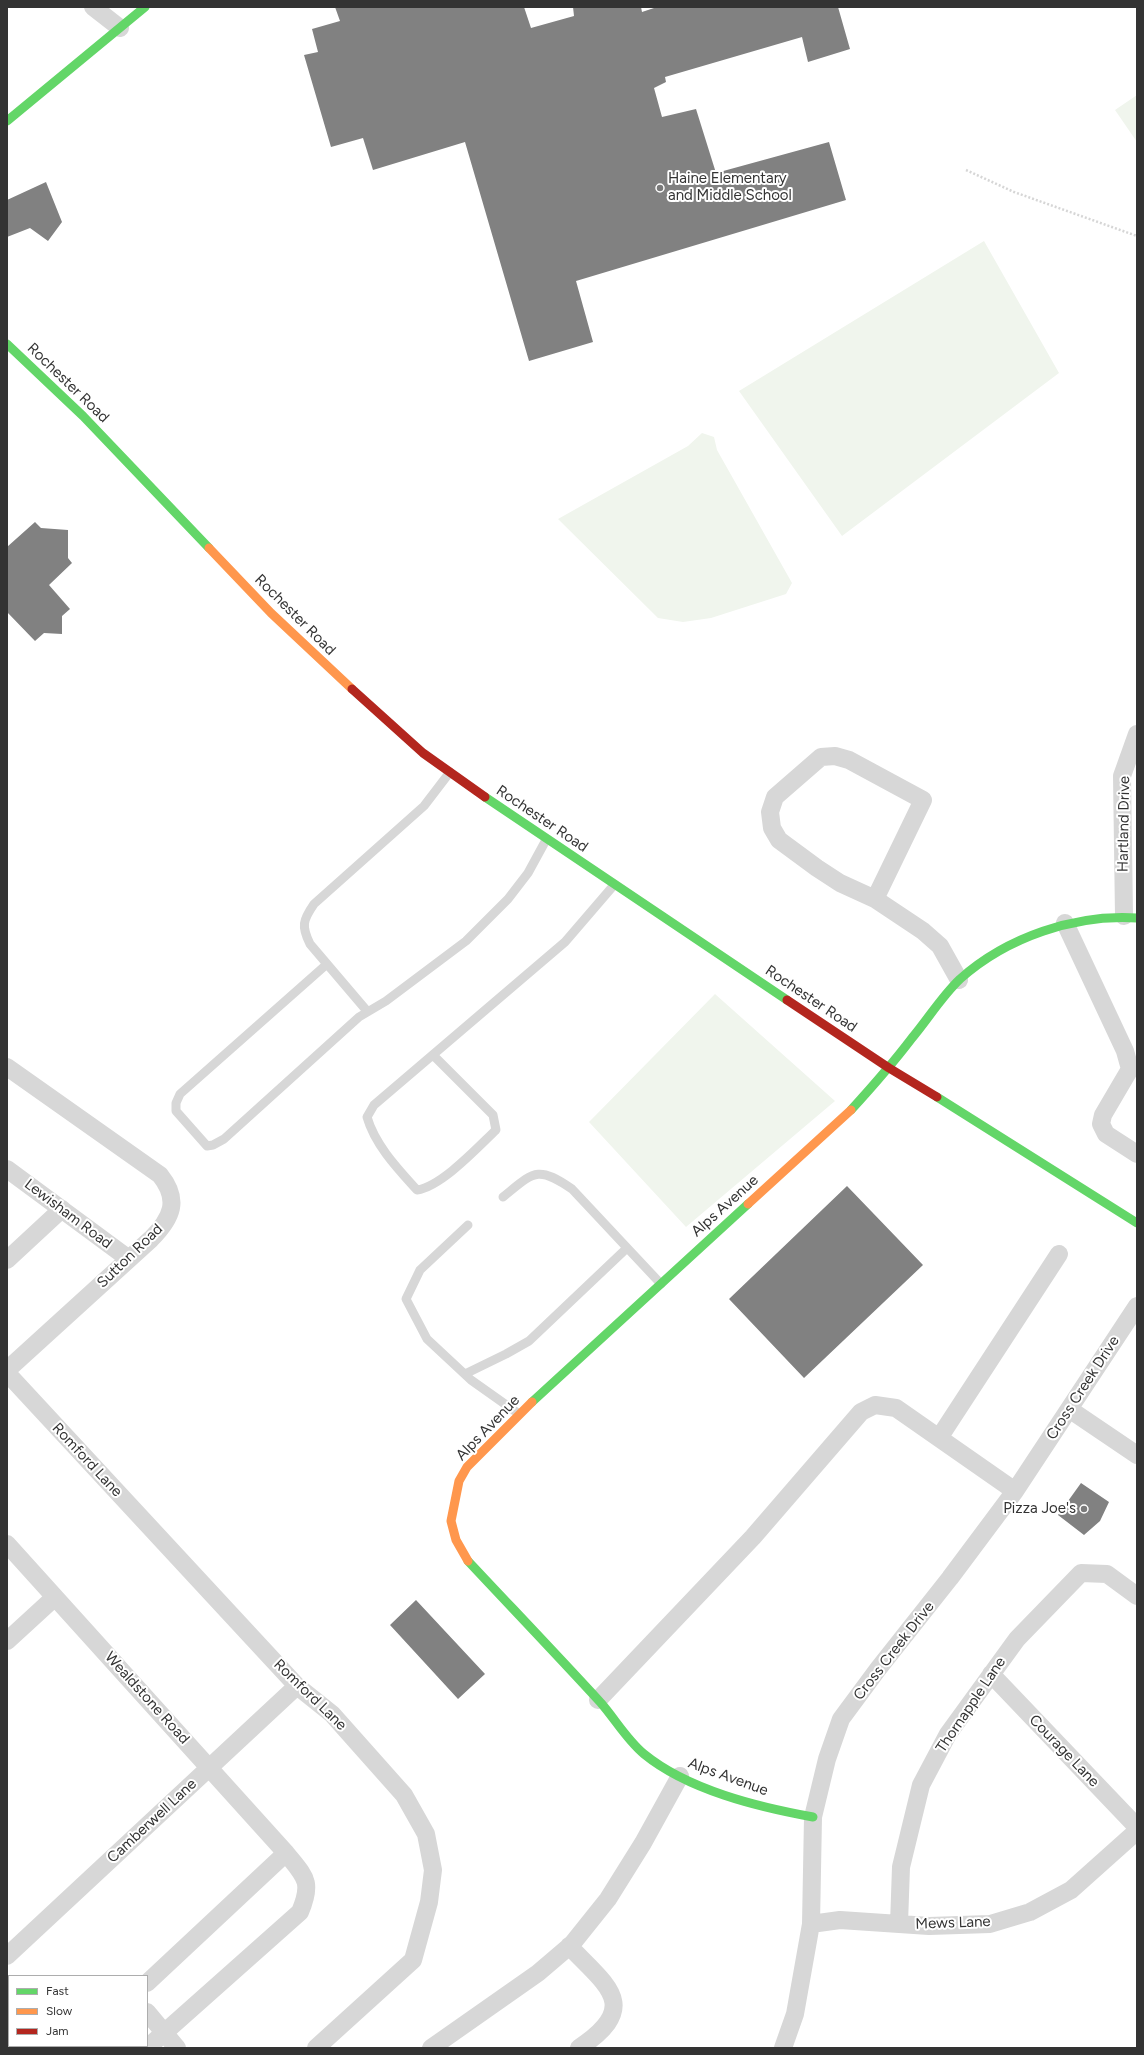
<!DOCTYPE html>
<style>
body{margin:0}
#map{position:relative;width:1144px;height:2055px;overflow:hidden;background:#fff;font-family:Figtree,sans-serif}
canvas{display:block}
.frame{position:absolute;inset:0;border:8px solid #333;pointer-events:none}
.legend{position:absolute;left:8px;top:1975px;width:140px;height:72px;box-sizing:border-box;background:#fff;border:1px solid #adadad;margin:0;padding:5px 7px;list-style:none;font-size:12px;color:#333}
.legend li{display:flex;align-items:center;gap:8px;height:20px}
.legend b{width:20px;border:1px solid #adadad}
</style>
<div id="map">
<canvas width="1144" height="2055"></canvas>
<div class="frame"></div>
<ul class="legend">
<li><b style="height:5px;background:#63d668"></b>Fast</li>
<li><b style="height:5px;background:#ff974d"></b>Slow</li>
<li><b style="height:5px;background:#b3261e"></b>Jam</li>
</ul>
</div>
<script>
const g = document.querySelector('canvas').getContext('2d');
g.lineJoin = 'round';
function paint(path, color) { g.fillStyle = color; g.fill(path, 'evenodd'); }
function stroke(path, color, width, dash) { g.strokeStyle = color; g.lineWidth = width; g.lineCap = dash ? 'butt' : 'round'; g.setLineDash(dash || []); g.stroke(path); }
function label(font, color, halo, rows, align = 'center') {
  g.font = font + ' Figtree,sans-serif'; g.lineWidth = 4; g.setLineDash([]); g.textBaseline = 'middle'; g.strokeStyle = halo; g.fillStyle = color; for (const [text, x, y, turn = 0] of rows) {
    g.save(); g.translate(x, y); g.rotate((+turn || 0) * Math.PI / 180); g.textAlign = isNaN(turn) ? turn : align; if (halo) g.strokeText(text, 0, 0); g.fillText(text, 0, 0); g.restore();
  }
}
paint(new Path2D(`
 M1137,95V142L1115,110Z
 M984,241L1059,373L842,536L739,391Z
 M702,433L714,437L717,450L792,583L786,594L711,618L683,622L658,618L558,519L688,446Z
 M715,994L835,1101L686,1227L589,1122Z`), '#f0f5ed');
paint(new Path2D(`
 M335,7H524L531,28L574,16L573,7H641L642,12L657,7H838L850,49L808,62L802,37L665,77L666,82L654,88L662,117L696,109L716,173L829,142L846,200L576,281L593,342L529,361L465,142L373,170L363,138L331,147L304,55L318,52L312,29L340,21Z
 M46,182L62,222L48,241L30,228L7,237V200Z
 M35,522L41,528L68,530V558L72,563L49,585L70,609L62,616V634L44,633L35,641L7,612V547Z
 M847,1186L923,1265L804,1378L729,1299Z
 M1081,1483L1109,1502L1100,1521L1084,1535L1058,1515Z
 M416,1600L485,1674L458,1699L390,1625Z`), '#818181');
stroke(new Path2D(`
 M966,170L1014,192L1137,236`), '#d6d6d6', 2.5, [2, 2]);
stroke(new Path2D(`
 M327,964L180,1094L176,1103V1111L207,1146L213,1145L224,1139L359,1017L386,1001L466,941L508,899L528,873L546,840
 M367,1011L310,944C301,926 303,920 314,904L424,806L450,772
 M433,1055L493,1115L496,1130C477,1148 442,1186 417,1190C398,1169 375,1145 367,1117L374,1105L565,942L614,885
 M503,1197C534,1172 537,1165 572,1189L661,1284
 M468,1225L420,1270L406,1299L427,1339L471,1380L519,1414
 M465,1374L506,1354L529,1341L627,1248`), '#d7d7d7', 9);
stroke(new Path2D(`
 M93,7L120,28
 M875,899L923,800L849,760L835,756L821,757L775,797L770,812L772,828L779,840L817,868L840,883L875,899L923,931L940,946L959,980
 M1124,916L1122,776L1137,734
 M1065,923L1125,1051L1130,1069L1103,1115L1101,1124L1106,1134L1137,1154
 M7,1067L160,1175C180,1200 172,1218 151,1239L7,1370
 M7,1169L129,1259
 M7,1260L62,1209
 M7,1373L297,1686L332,1714L404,1795L426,1834L433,1870L429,1902L413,1960L316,2048
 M1069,1409L1137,1455
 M939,1438L1059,1254
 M7,1544L286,1853C305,1877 313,1881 300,1912L147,2048
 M7,1641L55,1597
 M991,1674L1137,1827
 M598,1700L753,1537L861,1412L875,1405L896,1408L1015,1491
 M811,1924L840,1920L929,1926L990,1924L1030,1912L1071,1890L1137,1831
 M899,1924L901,1867L921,1785L948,1734L1017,1639L1081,1573L1107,1574L1137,1596
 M569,1946C607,1986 642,2006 579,2048
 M7,1956L297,1686
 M147,1983L286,1853
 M147,2012L177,2048
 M74,2048L76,2046
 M431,2048L538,1973L572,1944L608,1899L643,1843L680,1776
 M783,2048L795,2014L811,1924L813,1817L827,1759L841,1719L878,1669L950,1578L1015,1491L1137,1306`), '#d7d7d7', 18);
stroke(new Path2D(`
 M7,121L145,7
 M7,344L83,416L209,548
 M485,797L787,1000
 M937,1097L1137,1223
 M851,1110C872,1087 893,1063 912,1038C928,1019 942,996 960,979C1007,937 1075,914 1137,918
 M532,1402L748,1204
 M468,1561C512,1608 557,1655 601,1703C615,1719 627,1740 644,1754C688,1790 758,1807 813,1817`), '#63d668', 9);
stroke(new Path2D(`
 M209,548L271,613L352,689
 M748,1204L851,1110
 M468,1561L456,1540L451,1521L459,1481L467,1467L532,1402`), '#ff974d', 9);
stroke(new Path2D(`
 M352,689L423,753L485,797
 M787,1000L889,1068L937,1097`), '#b3261e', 9);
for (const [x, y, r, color] of [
 [660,188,4,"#7a7a7a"],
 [1084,1509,4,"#7a7a7a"]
]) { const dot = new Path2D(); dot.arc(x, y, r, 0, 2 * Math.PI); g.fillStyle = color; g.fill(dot); stroke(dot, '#fff', 1.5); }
label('15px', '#333', '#fff', [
 ["Haine Elementary",668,179],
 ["and Middle School",668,196],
 ["Pizza Joe's",1076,1509,"right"]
], 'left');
label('15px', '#333', '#fff', [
 ["Rochester Road",68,383,44],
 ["Rochester Road",295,615,45],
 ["Rochester Road",542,819,34],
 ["Hartland Drive",1124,824,-89],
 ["Rochester Road",811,999,34],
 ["Alps Avenue",725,1206,-42],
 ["Lewisham Road",68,1214,37],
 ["Sutton Road",130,1256,-44],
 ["Cross Creek Drive",1083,1388,-57],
 ["Alps Avenue",488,1428,-46],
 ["Romford Lane",87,1460,47],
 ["Cross Creek Drive",894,1651,-52],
 ["Romford Lane",310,1695,44],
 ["Wealdstone Road",147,1698,48],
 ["Thornapple Lane",971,1705,-56],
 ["Courage Lane",1064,1751,46],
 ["Alps Avenue",728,1777,20],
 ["Camberwell Lane",152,1821,-43],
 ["Mews Lane",953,1923,-2]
]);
</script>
